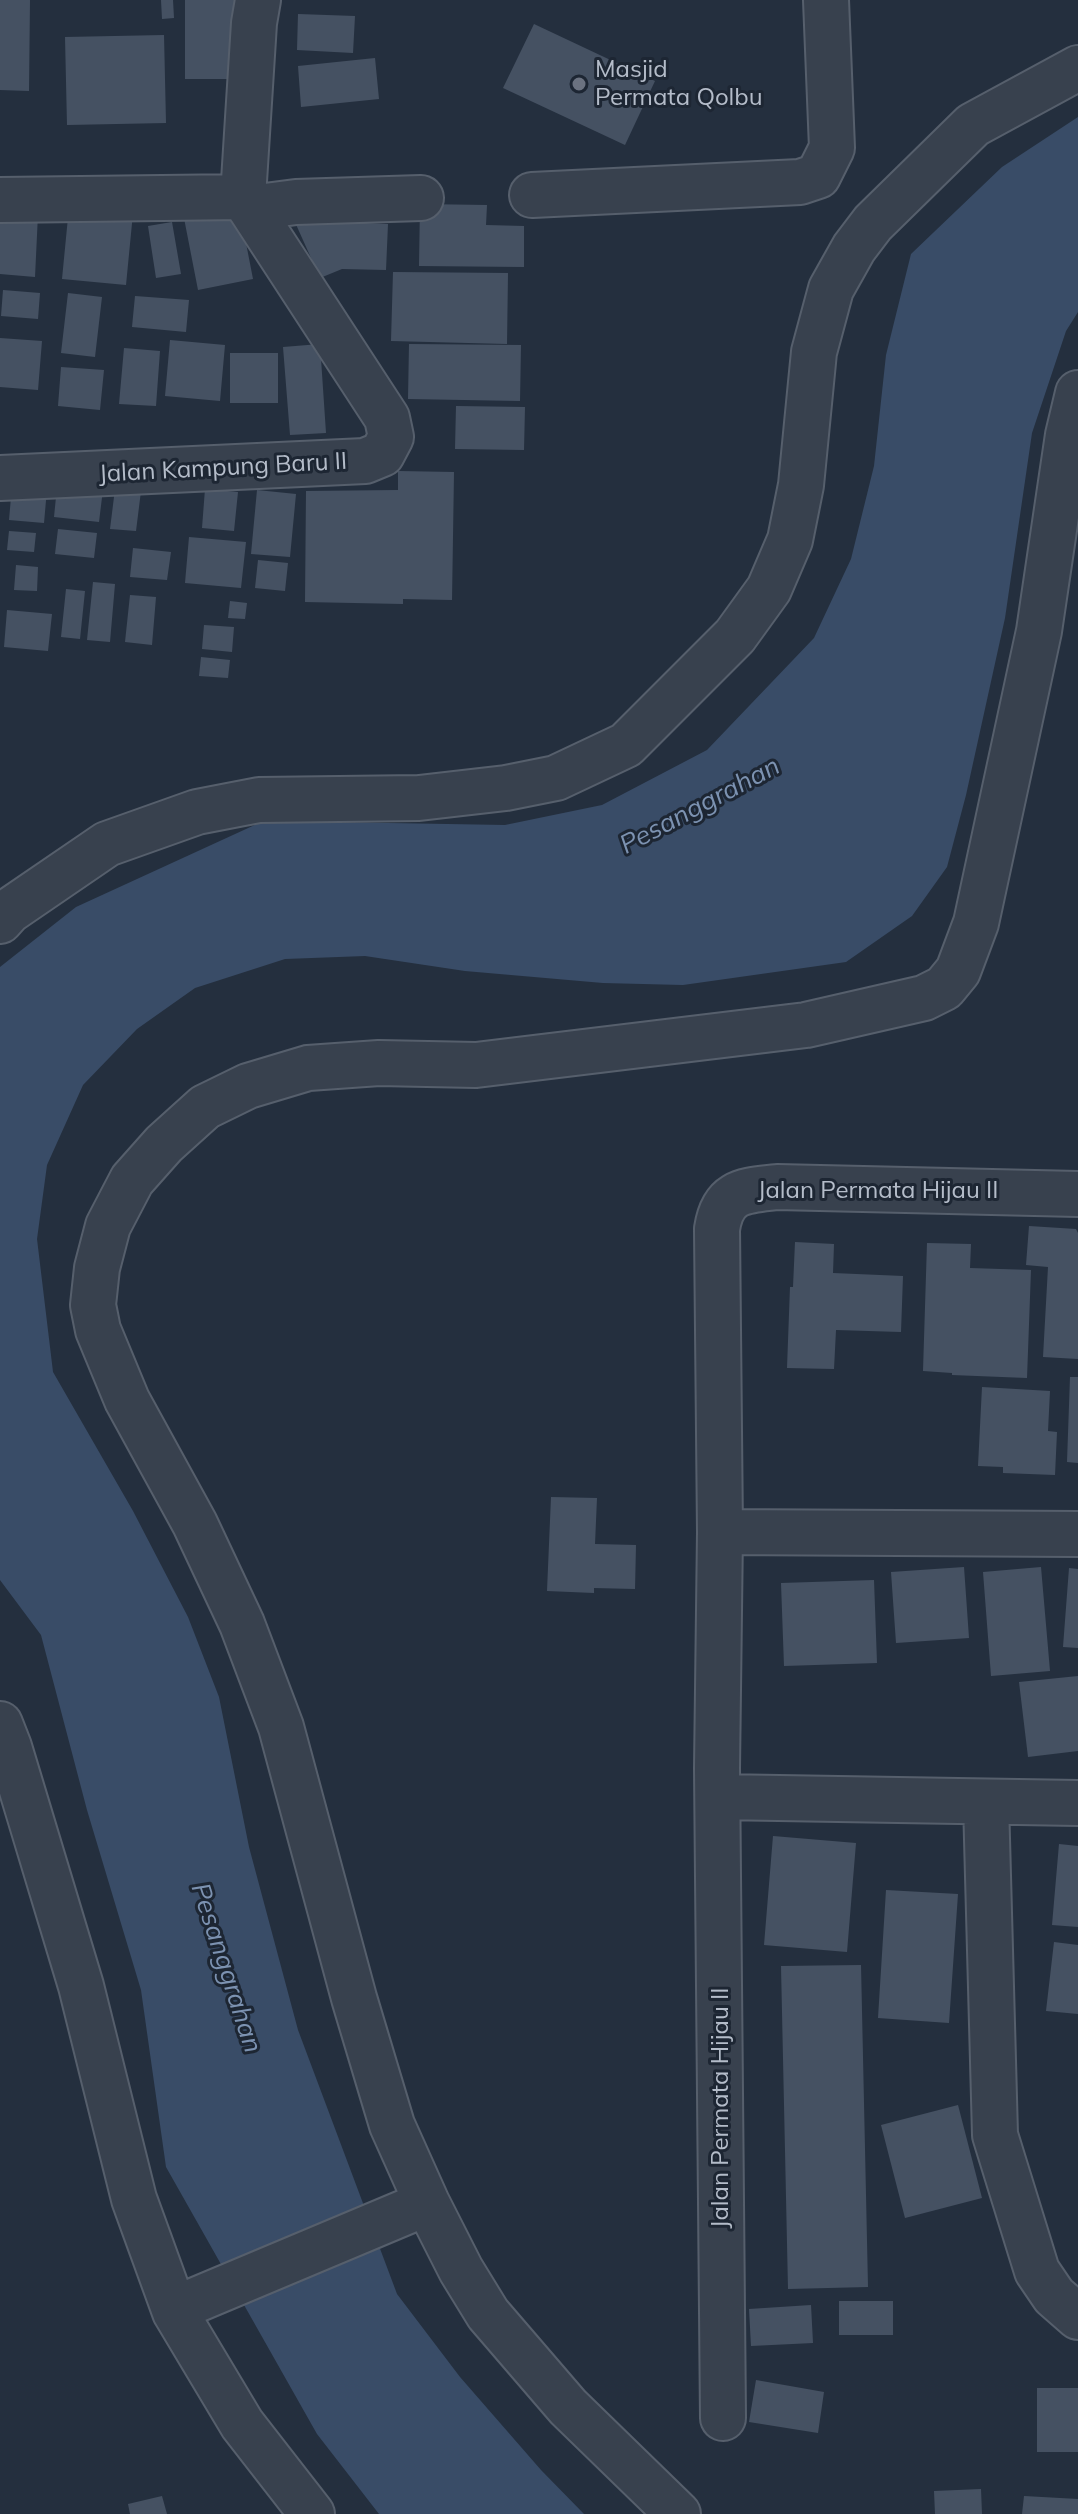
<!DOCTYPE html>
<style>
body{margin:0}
canvas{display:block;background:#242f3e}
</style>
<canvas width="1078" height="2514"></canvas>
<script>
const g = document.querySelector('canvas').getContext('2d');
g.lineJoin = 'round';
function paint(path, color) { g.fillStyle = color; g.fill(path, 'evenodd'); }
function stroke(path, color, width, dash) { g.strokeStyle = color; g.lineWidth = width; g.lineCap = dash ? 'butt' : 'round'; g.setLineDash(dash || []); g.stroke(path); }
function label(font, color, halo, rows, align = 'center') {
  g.font = font + ' Mulish,sans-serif'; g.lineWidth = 6; g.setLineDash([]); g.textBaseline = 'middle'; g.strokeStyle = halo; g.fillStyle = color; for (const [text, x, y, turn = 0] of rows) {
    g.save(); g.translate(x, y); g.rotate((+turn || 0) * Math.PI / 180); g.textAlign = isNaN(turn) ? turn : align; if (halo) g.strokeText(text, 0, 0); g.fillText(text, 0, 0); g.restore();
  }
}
paint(new Path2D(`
 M1078,117V312L1066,331L1032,433L1005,618L966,795L947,867L912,916L846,962L683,985L603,983L465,971L365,956L285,959L195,988L137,1029L83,1085L47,1165L37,1239L53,1372L133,1511L188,1617L219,1697L249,1847L298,2030L397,2294L460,2377L541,2470L584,2514H379L317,2434L166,2167L141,1990L87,1810L41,1635L0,1580V967L76,907L270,818L272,821L505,825L602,805L707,750L814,638L851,559L874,466L886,355L911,254L1002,167Z`), '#394c67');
paint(new Path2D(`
 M0,0H30L29,91L0,90Z
 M161,0H173L174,18L162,19Z
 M185,0H238V79H185Z
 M298,14L355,16L353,53L297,50Z
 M534,24L655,81L625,145L503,88Z
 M164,35L166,123L67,125L65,37Z
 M375,58L379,99L301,107L298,66Z
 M238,202L253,279L198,290L183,213Z
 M420,204L487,205L486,225L524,226V267L419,266Z
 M69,207L133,213L126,285L62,279Z
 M0,212L38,214L35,277L0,274Z
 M294,220L388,224L386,270L342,269L320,278Z
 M172,222L181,274L156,278L148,226Z
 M393,272L508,273L507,344L391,341Z
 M3,290L40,293L38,319L1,316Z
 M68,293L102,297L95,357L61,353Z
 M135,296L189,300L186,332L132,327Z
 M0,338L42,341L38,390L0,387Z
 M170,340L225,345L220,401L165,396Z
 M320,344L326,433L290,435L283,347Z
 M409,344L521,345L520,401L408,399Z
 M124,348L160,351L156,406L119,404Z
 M230,353H278V403H230Z
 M61,367L104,370L100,410L58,406Z
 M456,406L525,407L524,450L455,449Z
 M398,471L454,472L452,600L403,599V604L305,602L306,491L398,490Z
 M58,477L104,481L99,522L54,517Z
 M12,486L47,489L44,523L9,520Z
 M115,489L141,491L136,531L110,529Z
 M205,489L238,492L234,531L202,528Z
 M257,490L296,494L290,557L251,554Z
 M58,529L97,533L94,558L55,554Z
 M9,531L36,533L34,552L7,550Z
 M189,537L246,542L241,588L185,583Z
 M133,548L171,552L167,580L130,577Z
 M258,560L288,563L285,591L255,588Z
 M16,565L38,567L37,591L14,590Z
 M93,582L115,584L110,642L87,640Z
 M66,589L85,591L80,639L61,637Z
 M130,595L156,597L152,645L125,642Z
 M230,601L247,603L245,619L228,618Z
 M7,610L52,614L48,651L4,647Z
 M204,625L234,627L232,652L202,649Z
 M201,657L230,660L228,678L199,676Z
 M1029,1226L1076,1229L1078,1233V1359L1043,1357L1048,1267L1026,1265Z
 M795,1242L834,1244L833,1273L903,1276L901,1332L836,1330L834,1369L787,1368L790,1287H793Z
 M927,1243L971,1244L970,1268L1031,1270L1027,1378L952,1375V1373L923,1371Z
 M1070,1377H1078V1463L1067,1462Z
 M982,1387L1050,1391L1048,1431L1057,1432L1055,1475L1003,1473V1467L978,1466Z
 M551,1497L597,1498L595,1544L636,1545L635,1589L594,1588V1593L547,1591Z
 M964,1567L969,1638L896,1643L891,1572Z
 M1041,1567L1050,1671L991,1676L983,1572Z
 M1069,1568L1078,1569V1648L1063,1647Z
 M874,1580L877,1663L784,1666L781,1583Z
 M1078,1676V1751L1028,1757L1019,1682Z
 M773,1836L856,1843L847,1952L764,1945Z
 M1059,1844L1078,1846V1927L1052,1925Z
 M886,1890L958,1894L949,2023L878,2018Z
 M1054,1942L1078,1945V2014L1046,2011Z
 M861,1965L868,2287L788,2289L781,1966Z
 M958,2105L982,2198L905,2218L881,2125Z
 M839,2301H893V2335H839Z
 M811,2305L813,2343L751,2346L749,2309Z
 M756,2380L824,2392L818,2433L749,2422Z
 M1037,2388H1078V2452H1037Z
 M981,2489L982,2514H935L934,2491Z
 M162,2496L167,2514H130L128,2504Z
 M1024,2496L1078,2499V2514H1022Z`), '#455162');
const minor = new Path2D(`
 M532,195L800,182L818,176L832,148L826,0
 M243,197L254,23L258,0
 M0,200L243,197
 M250,208L296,202L421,198
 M0,478L365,461L382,454L391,437L387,418L243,197
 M0,921L9,911L107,844L197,812L259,800L419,798L506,788L556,778L626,745L735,636L769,589L790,540L801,485L814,352L831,289L854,248L873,223L973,125L1078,68
 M720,1532L1078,1534
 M0,1724L9,1747L81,1986L134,2199L175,2312L242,2424L312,2514
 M719,1797L1078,1803
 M986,1802L995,2135L1037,2271L1054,2296L1078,2317
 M175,2312L196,2300L427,2203
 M723,2418L717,1768L720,1532L717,1229C723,1190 744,1191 777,1187L1078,1194
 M678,2514L568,2407L488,2314L461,2270L427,2203L392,2125L354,1998L281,1727L242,1624L195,1524L127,1400L98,1330L93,1305L97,1268L108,1226L132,1180L164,1144L205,1107L248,1086L308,1068L379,1063L476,1065L806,1025L924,998L944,988L958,971L976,923L1039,631L1068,435L1078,393`);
stroke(minor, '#565f6c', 48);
stroke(minor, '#38414e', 44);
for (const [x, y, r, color] of [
 [579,84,8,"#6b7280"]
]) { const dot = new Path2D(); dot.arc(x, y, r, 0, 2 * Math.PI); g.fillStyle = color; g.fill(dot); stroke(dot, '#1d2633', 3); }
label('24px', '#b4bcc9', '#1d2633', [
 ["Masjid",595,70],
 ["Permata Qolbu",595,98]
], 'left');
label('24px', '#b4bcc9', '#1d2633', [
 ["Jalan Kampung Baru II",223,468,-3],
 ["Jalan Permata Hijau II",878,1191],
 ["Jalan Permata Hijau II",721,2108,-90]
]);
label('italic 26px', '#7c92b1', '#1d2633', [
 ["Pesanggrahan",700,806,-28],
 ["Pesanggrahan",226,1968,72]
]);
</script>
